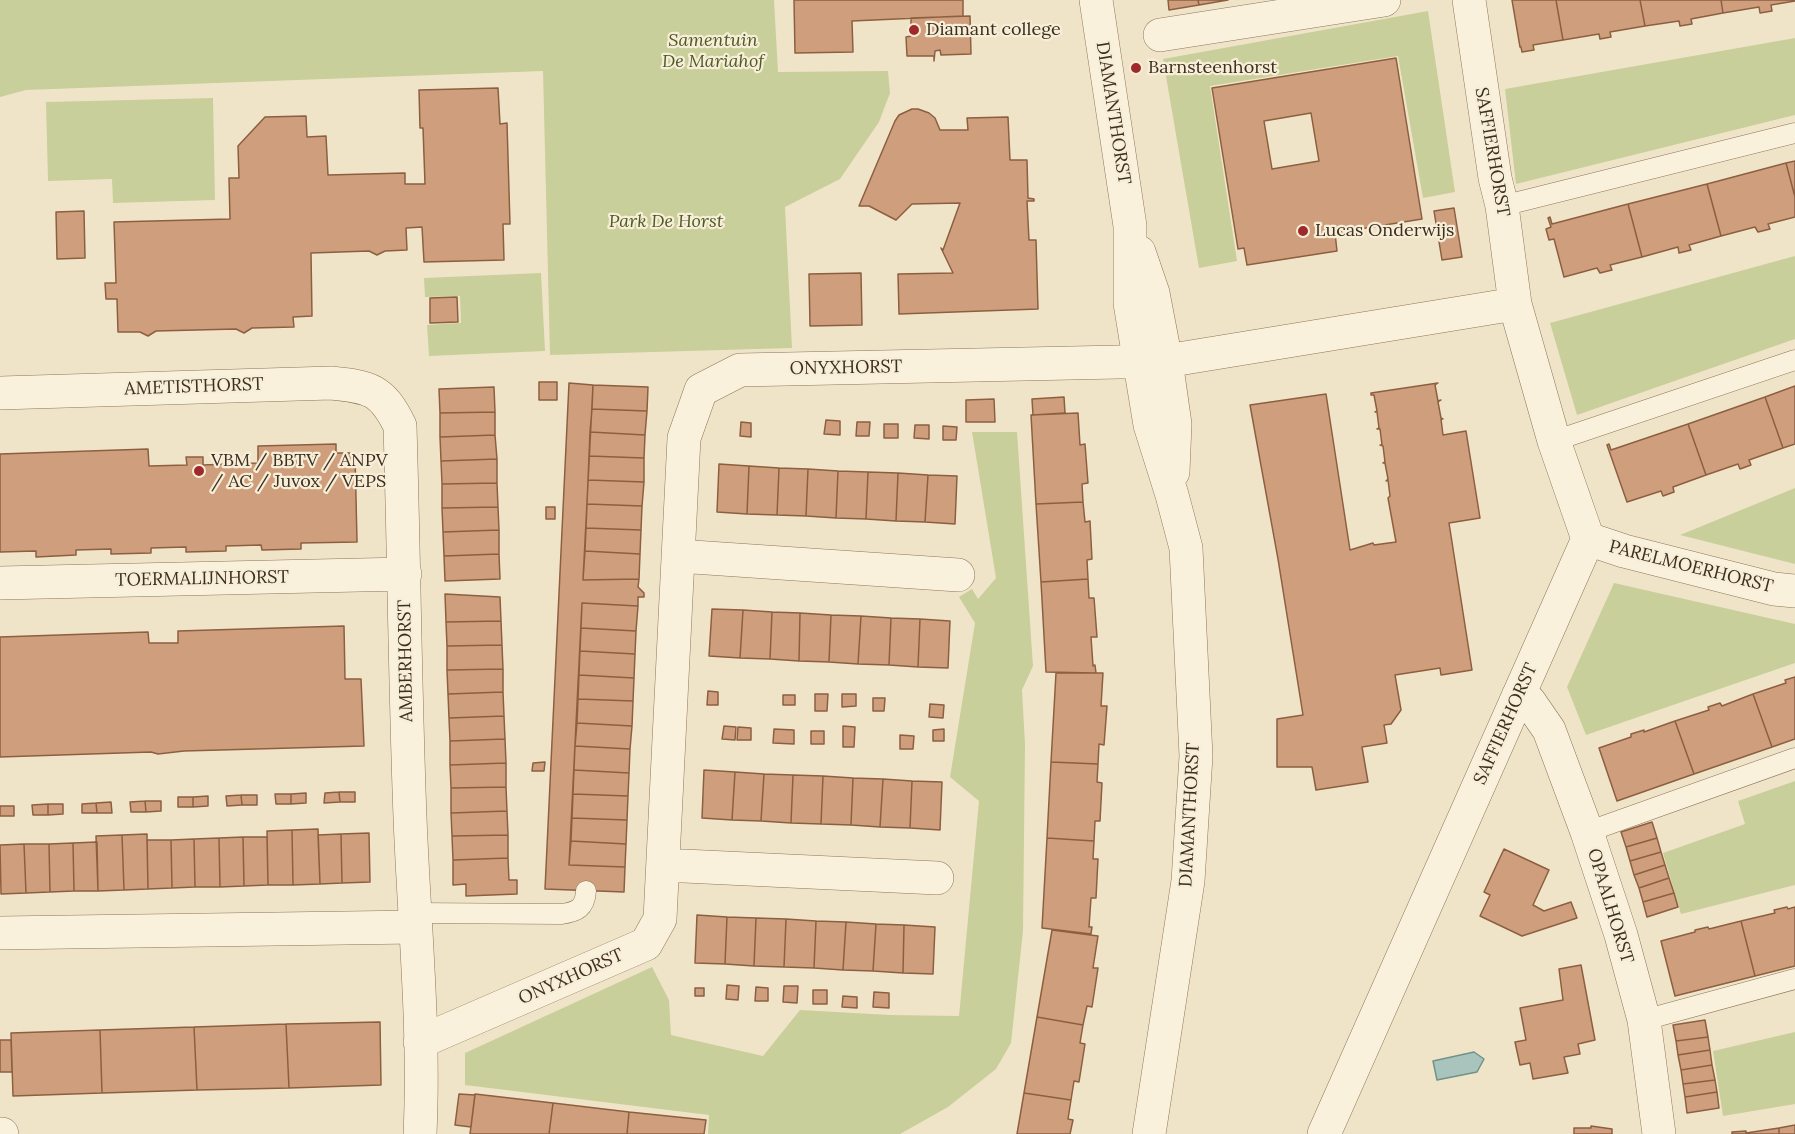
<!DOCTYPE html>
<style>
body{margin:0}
canvas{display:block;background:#f0e4c8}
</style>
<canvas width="1795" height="1134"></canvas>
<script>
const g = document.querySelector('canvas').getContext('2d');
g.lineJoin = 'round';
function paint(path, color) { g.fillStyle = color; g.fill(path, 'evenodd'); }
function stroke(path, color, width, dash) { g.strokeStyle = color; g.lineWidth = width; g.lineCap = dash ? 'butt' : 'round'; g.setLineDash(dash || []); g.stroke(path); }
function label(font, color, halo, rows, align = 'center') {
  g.font = font + ' Lora,serif'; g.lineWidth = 4.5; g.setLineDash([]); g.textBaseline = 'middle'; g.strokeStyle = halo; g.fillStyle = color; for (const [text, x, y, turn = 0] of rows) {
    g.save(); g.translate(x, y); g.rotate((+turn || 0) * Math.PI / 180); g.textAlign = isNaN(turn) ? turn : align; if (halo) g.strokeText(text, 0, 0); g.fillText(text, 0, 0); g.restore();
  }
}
paint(new Path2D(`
 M0,0H774L778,72L888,71L890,93L879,122L840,179L785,207L792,348L550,355L543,71L26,90L0,97Z
 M1428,11L1455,192L1423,198L1398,56L1210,86L1237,261L1199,268L1163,59Z
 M1795,38V115L1516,184L1505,89Z
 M213,98L215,200L113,203L112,179L48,181L46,102Z
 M1795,256V339L1577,415L1550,323Z
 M541,273L545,351L429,356L427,325L461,323L460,296L425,297L424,278Z
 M972,432H1017L1033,666L1022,690L1025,744L1023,931L1011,1043L996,1069L948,1107L900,1134H708L709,1115L465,1085V1053L652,967L669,1000L671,1035L763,1056L800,1010L890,1015L959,1016L979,801L950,777L975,623L959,597L972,589L978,599L996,578Z
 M1795,488V564L1680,535Z
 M1614,583L1795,624V663L1586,735L1567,687Z
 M1795,781V885L1681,914L1663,853L1745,824L1738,801Z
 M1795,1032V1104L1723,1116L1713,1051Z`), '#c9cf9b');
const water = new Path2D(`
 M1474,1052L1484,1059L1477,1072L1437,1080L1433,1061Z`);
paint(water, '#a9c4bc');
stroke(water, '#6f938a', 1.5);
const building = new Path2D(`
 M794,0H963V16L852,21L853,52L795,53Z
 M1168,0H1198L1199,5L1169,10Z
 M1198,0H1228L1199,5Z
 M1512,0H1556L1563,40L1533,45L1534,50L1522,52L1521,47H1520Z
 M1556,0H1640L1645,26L1610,32L1611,37L1600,39L1599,34L1563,40Z
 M1640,0H1721L1723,13L1691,19L1692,24L1680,26L1679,21L1645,26Z
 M1721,0H1795V1L1771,5L1772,11L1760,13L1759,7L1723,13Z
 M970,16L971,54L941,55L940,50L935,51L934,61V56H907L906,37L911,36V18Z
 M1396,58L1422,219L1335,233L1337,251L1247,265L1244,248L1238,249L1212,88ZM1311,113L1319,161L1272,169L1264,121Z
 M498,88L500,124L507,123L510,224H503L504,260L424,262L422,227L406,228L407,250L385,251L377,255L369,251L311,253L312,316L293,317L294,327L252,328L244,333L236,329L156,331L148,336L140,332H118L117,299H106L105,283H116L114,222L230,219L229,178H239L238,146L265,117L306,116L307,137L326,136L328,175L405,173V184H425L423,128H420L419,90Z
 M912,109H918L929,113L935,118L940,130H968L967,118L1008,117L1010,160H1027L1028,198L1034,199V201H1027L1029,240H1036L1038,309L899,314L898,274L953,273L941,248L943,250L960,203L912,204L896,220L869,206H859L895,121L899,115Z
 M1795,161V197L1786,163Z
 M1786,163L1795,197V217L1768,224L1770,229L1758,232L1755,227L1721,236L1707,184Z
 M1707,184L1721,236L1689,245L1691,250L1679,253L1678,247L1642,257L1628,204Z
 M1628,204L1642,257L1610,265L1612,270L1600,273L1597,268L1564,277L1554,239L1549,240L1546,229L1551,227L1548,218L1550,217L1552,224Z
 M1454,208L1462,257L1442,260L1434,211Z
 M84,211L85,258L57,259L56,212Z
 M861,273L862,325L810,326L809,274Z
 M457,297L458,322L430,323V298Z
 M539,382H557V400H539Z
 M569,383L593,385L583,580L639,579L638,587L644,593V597H638V606L582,603L569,865L625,867L624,892L545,889Z
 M1438,383L1435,385L1438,401L1441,400L1438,402L1441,418L1443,419H1441L1443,435L1466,431L1480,518L1449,523L1472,670L1441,675L1440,668L1395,675L1401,710L1391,724L1384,725L1387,743L1362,747L1368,782L1316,790L1312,767H1277V719L1303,715L1278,559L1250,405L1326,394L1350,550L1373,543L1374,545L1396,542L1388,498L1390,496L1388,480L1386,481L1388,479L1385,463H1383L1385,462L1383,446L1380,445H1382L1380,429H1377L1379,428L1377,412H1375L1377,411L1374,395H1371V393Z
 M593,385L648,387L647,411L592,409Z
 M1795,386V444L1783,448L1765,397Z
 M494,387L495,412L440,413L439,389Z
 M1064,397L1065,413L1033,415L1032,399Z
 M1765,397L1783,448L1749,460L1751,465L1740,469L1738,464L1706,475L1688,424Z
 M994,399L995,422H966V400Z
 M592,409L647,411L645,435L590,432Z
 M495,412V435L440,437V413Z
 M1078,413L1080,445L1085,444L1088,483L1082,484L1083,502L1036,504L1031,415Z
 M826,420L840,421V435L824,434Z
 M741,422L751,423V437L740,436Z
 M857,422H870L869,436H856Z
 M884,424H898V438H884Z
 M1688,424L1706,475L1673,487L1674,492L1663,496L1661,491L1627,502L1607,445L1609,444L1611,450Z
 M915,425H929V439L914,438Z
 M943,426L957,427L956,440H943Z
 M590,432L645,435L644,458L589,456Z
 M495,435L497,459L441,461L440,437Z
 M336,444V453H355L357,542L301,543V549L262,550L261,545L226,546V551L186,552V547L151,548V553L111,554V549L76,550V555L36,557V551L0,552V454L148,449L149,466L187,465L186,457H203V465L258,463V446Z
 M589,456L644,458V482L588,480Z
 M497,459V483L442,484L441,461Z
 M719,464L749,466L747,514L717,512Z
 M749,466L779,468L777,515L747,514Z
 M779,468L808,469L806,516L777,515Z
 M808,469L838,471L836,518L806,516Z
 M838,471L868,472L866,519L836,518Z
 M868,472L898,473L896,521L866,519Z
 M898,473L928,475L925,522L896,521Z
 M928,475L957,476L955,524L925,522Z
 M588,480L644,482L642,506L587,504Z
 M497,483L498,507L442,508V484Z
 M1083,502L1085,522L1090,521L1092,559L1087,560L1088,579L1041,582L1036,504Z
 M587,504L642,506L641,530L586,528Z
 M498,507L499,530L443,532L442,508Z
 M546,507H555V519H546Z
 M586,528L641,530L640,554L585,551Z
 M499,530V554L444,556L443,532Z
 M585,551L640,554L639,579L583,580Z
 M499,554L500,579L445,581L444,556Z
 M1088,579L1089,598H1094L1097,637H1091L1093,666L1095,665L1096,673L1046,672L1041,582Z
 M445,594L500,597L501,621L446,622Z
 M582,603L638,606L636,631L581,628Z
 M712,609L743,610L740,658L709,656Z
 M743,610L772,612L770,659L740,658Z
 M772,612L800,613L799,661L770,659Z
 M800,613L831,615L829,662L799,661Z
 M831,615L861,616L858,664L829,662Z
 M861,616L891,618L889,665L858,664Z
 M891,618L920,619L918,667L889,665Z
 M920,619L950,621L948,668L918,667Z
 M501,621L502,645L447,646L446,622Z
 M344,626L345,679H361L364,746L184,751L158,754L151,752L0,757V637L148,632L149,643H178V631Z
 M581,628L636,631L635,654L580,651Z
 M502,645L503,669L447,670V646Z
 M580,651L635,654L634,678L579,675Z
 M503,669V692L448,694L447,670Z
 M1056,673H1103L1101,706H1107L1104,745L1099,744L1098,764L1051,762Z
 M579,675L634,678L633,701L578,699Z
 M1795,677V739L1772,747L1753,694L1786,683L1785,680Z
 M708,691L718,692V705H707Z
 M503,692L504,716L449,718L448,694Z
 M815,694H828L827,711H815Z
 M842,694H856V706L842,707Z
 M1753,694L1772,747L1694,774L1675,721L1709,710L1708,707L1720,703L1722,706Z
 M783,695H795V705H783Z
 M873,698H885L884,711H873Z
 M578,699L633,701L632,726L577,723Z
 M930,704L944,705L943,718L929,717Z
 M504,716L505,739L450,741L449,718Z
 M1675,721L1694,774L1617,801L1599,748L1631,737V734L1644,730V732Z
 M577,723L632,726L630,749L575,746Z
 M724,726L736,727L735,740L722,739Z
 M843,726L855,727L854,747H843Z
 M738,727L751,728V740H737Z
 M774,729L794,730V744L773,743Z
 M944,729V741H933V730Z
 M811,731H824V744H811Z
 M900,735L914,736L913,749H900Z
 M505,739L506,763L450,765V741Z
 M575,746L630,749L629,773L574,770Z
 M545,762L544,771H532L533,763Z
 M1051,762L1098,764L1097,782L1102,783L1100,821H1095L1094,841L1047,838Z
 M506,763V787L451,788L450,765Z
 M574,770L629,773L628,796L573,794Z
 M704,770L735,772L732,820L702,818Z
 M735,772L764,774L761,821L732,820Z
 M764,774L793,775L791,823L761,821Z
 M793,775L823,776L821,824L791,823Z
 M823,776L853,778L851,825L821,824Z
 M853,778L883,779L880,827L851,825Z
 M883,779L912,781L910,828L880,827Z
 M912,781L942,782L940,830L910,828Z
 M506,787L507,811L451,813V788Z
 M339,792L340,802L324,803L325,793Z
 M339,792H355V802H340Z
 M306,793V803L291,804V794Z
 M275,794H291V804H276Z
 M573,794L628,796L627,820L572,818Z
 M241,795L242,805L227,806L226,796Z
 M241,795H257V805H242Z
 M208,796V806L193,807V797Z
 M178,797H193V807H178Z
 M145,801L146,812H131L130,802Z
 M145,801H161V811L146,812Z
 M111,802L112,813H97L96,803Z
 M96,803L97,813H82V804Z
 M48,804H63V814L48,815Z
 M48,804V815H33L32,805Z
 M0,806H14V816H0Z
 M507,811L508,835L452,836L451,813Z
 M572,818L627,820L626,844L571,841Z
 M1652,822L1657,838L1626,847L1621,832Z
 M318,829L320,884L293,885L292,830Z
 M292,830L293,885H268L267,831Z
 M369,833L370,882L342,883L341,834Z
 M147,834L148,889L124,890L122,835Z
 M341,834L342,883L320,884L318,835Z
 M122,835L124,890L98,891L96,836Z
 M508,835V858L453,860L452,836Z
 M243,837L244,886L220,887L219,838Z
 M243,837H267L268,885L244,886Z
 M219,838L220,887H195L194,839Z
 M1047,838L1094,841L1093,859H1098L1096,898H1091L1089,927H1092L1091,934L1042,928Z
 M1657,838L1661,852L1630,861L1626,847Z
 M194,839L195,887L172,888L171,840Z
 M147,840H171L172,888L148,889Z
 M571,841L626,844L625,867L569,865Z
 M97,842L98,891H74L73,843Z
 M73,843L74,891L50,892L49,844Z
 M24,844H49L50,892L26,893Z
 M24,844L26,893L1,894L0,845Z
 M1504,849L1549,870L1533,905L1544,911L1571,902L1577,918L1522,936L1480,916L1490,895L1484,892Z
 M1661,852L1665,865L1634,875L1630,861Z
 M508,858L509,880H517V894L466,896V884L453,885V860Z
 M1665,865L1669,878L1639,888L1634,875Z
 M1669,878L1674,893L1643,902L1639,888Z
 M1674,893L1678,907L1647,917L1643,902Z
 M1787,907L1788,909L1795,907V966L1755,976L1741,921L1775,913L1774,910Z
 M697,915L727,917L725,964L695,963Z
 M727,917L756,918L754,966L725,964Z
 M756,918L786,919L784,967L754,966Z
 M786,919L816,921L814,968L784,967Z
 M816,921L846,922L843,970L814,968Z
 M1741,921L1755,976L1675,996L1661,941L1695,932V930L1708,927L1709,929Z
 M846,922L876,924L873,971L843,970Z
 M876,924L904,925L903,973L873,971Z
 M904,925L935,927L933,974L903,973Z
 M1052,930L1098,936L1093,968H1098L1092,1007L1087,1006L1083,1025L1037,1017Z
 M1581,965L1595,1040L1578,1044L1580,1054L1564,1057L1568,1073L1533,1079L1530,1063L1520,1065L1515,1042L1526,1040L1520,1008L1563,1000L1559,969Z
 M727,985L739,986L738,1000L726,999Z
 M784,986H798L797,1003L783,1002Z
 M756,987L768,988V1001H755Z
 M695,988H704V996H695Z
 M813,990H827V1004H813Z
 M874,992L889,993V1008L873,1007Z
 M843,996L857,997V1008L842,1007Z
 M1037,1017L1083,1025L1080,1043L1085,1044L1079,1082L1074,1081L1071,1100L1024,1093Z
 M1705,1020L1708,1037L1676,1041L1673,1025Z
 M380,1022L381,1085L289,1088L286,1024Z
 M286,1024L289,1088L197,1090L194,1027Z
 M194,1027L197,1090L102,1093L100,1030Z
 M100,1030L102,1093L13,1096L11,1033Z
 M1708,1037L1710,1050L1678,1055L1676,1041Z
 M0,1040H11L12,1072H0Z
 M1710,1050L1712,1065L1681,1070L1678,1055Z
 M1712,1065L1715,1080L1683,1084L1681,1070Z
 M1715,1080L1717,1092L1685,1097L1683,1084Z
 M1717,1092L1719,1108L1687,1113L1685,1097Z
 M1024,1093L1071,1100L1068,1119L1073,1120L1070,1134H1017Z
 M459,1094L475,1095L471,1127L455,1125Z
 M475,1094L553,1103L549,1134H470Z
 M553,1103L629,1112L627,1134H549Z
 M629,1112L706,1120L704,1134H627Z
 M1795,1125V1134H1779V1128Z
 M1591,1126L1612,1129V1134H1574V1128H1591Z
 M1779,1128V1134H1732V1132L1746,1131V1133Z`);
paint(building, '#cf9f7d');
stroke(building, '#8d5f41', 1.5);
const lane = new Path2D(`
 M1502,206L1795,133
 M1554,441L1795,360
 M1587,832L1795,758
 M414,913L561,914C577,912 585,908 586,891
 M1644,1020L1795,979`);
const street = new Path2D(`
 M1096,0L1130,226V303L1150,425L1172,495L1186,548L1196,756L1188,881L1149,1134
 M1160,35L1384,0
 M1139,252L1153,293L1166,361L1175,424L1173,472
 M0,393L331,383C370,387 382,389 400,426C404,556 405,687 410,817C414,922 425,1028 420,1134
 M1588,539L1624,551L1774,589L1795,591
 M678,556L958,575
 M0,583L405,574
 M1518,696L1529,701L1549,730L1587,832L1621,935L1644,1020L1659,1134
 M663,865L937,878
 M0,933L415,927
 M420,1042L646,944L660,919L684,438L701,390L740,370L1166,361L1515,304
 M0,1134H2
 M1324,1134L1588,539L1554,441L1515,304L1502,206L1495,178L1469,0`);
stroke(lane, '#8d765c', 21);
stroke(street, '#8d765c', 34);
stroke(lane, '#faf1dc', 20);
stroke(street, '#faf1dc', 33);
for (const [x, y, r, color] of [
 [914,30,6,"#9e2a2b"],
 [1136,68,6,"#9e2a2b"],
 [1303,231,6,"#9e2a2b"],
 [199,471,6,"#9e2a2b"]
]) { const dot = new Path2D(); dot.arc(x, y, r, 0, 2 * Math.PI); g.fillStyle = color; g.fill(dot); stroke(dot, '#f7eed8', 2); }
label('18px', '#3d2e20', '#f7eed8', [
 ["Diamant college",926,30],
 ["Barnsteenhorst",1148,68],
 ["Lucas Onderwijs",1315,231],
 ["VBM / BBTV / ANPV",211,461],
 ["/ AC / Juvox / VEPS",211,482]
], 'left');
label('italic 18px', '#4d5a26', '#f7eed8', [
 ["Samentuin",713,41],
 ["De Mariahof",713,62],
 ["Park De Horst",666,222]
]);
label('18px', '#3d2e20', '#f7eed8', [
 ["DIAMANTHORST",1113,113,81],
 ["SAFFIERHORST",1492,152,80],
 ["ONYXHORST",846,368,-1],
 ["AMETISTHORST",194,387,-2],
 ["PARELMOERHORST",1691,567,14],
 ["TOERMALIJNHORST",202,579,-1],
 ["AMBERHORST",406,661,-91],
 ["SAFFIERHORST",1506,724,-66],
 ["DIAMANTHORST",1190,815,-87],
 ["OPAALHORST",1610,906,73],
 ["ONYXHORST",571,977,-24]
]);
</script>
